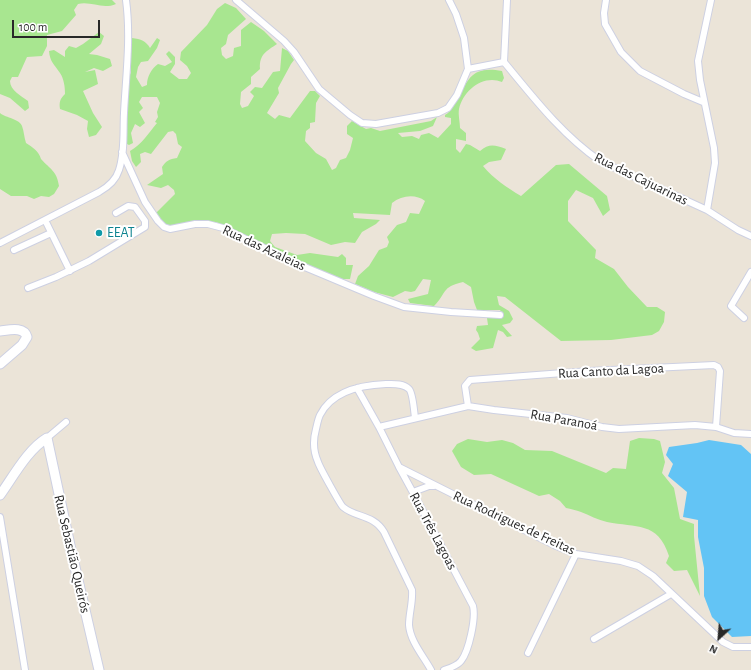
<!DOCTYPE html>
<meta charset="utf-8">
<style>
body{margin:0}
#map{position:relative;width:751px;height:670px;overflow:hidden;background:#ebe4d8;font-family:"Alegreya Sans",sans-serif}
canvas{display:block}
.north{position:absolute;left:699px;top:618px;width:40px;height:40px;-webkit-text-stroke:3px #fff;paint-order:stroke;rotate:206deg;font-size:11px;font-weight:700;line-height:16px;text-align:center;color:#282828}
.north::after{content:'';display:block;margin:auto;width:14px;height:18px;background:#282828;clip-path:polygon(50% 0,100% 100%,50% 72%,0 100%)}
.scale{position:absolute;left:12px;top:20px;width:88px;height:18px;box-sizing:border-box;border:2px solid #282828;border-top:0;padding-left:5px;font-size:12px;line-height:14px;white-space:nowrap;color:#282828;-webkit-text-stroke:3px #fff;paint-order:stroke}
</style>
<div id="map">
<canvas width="751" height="670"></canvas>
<div class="north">N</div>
<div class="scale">100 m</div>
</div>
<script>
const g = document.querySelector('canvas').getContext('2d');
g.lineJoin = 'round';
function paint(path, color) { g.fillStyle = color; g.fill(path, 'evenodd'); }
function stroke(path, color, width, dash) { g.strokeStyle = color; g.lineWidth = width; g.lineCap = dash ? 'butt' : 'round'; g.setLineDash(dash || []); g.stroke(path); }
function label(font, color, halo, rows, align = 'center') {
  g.font = font + ' "Alegreya Sans",sans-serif'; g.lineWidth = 4; g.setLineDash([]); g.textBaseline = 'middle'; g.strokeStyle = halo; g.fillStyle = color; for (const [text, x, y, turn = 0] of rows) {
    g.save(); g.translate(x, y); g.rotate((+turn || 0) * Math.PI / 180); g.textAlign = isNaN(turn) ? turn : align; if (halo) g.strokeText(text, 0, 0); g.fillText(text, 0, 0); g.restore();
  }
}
paint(new Path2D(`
 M0,0H112L116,4C102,10 92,1 78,4L74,10L76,15L62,31L47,35V46L42,56L27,57L18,77H12L10,81C10,90 21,96 28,101L29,108L25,111L10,98L0,94Z
 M225,3L236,8L246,19L228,35L226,44L221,48L222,55L226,59L233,56L234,48L241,46V30L251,22L264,31L277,44C267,51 259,54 260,69L251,77V84L241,92L240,104L242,108L248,106L254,96L250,92L255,87L262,88L273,72L280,71L282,48L288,51L294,60L291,64L278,88L279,93L267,113L275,119L279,115L290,118L310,91H315L320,96L316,103L315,122L310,123V128L306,131L305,141L316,153L326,159L332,170L336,168L340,160L346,158L350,150L353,138L347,134V126L352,121L366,129L371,128L380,131L431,121L437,117L433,126L420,131L398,133L402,137L412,136L419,139L421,135L429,133L438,138L451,124V118L445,117V115C452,111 453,106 457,100C469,77 473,66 502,71L504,78L502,82C484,74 463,90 459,109C458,115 460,122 460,128L466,133V141L456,139V149L460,153L466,144L470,145L480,151C489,143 495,145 506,149L501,160L489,162L483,166C494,179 506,187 521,196L556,165L569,164L607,196L610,210L603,216L593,198L576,190L568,201V221L596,250L595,258L614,269L628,287L647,307H657L665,312L664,322L659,331L652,335L611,340L561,341L505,297L497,296L499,305L509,311L513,319L510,323L502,325L512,336L507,337L503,332L498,330L493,348L476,351L471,348L480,339L478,333L476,330L477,326L488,325L487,318H498L503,314L500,310H477L474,302L471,287L463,282C441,287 447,293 434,306L410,303L408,299L428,294L431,280L423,279L415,291L411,292L405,291L393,297L374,292L355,284L358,276L369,266L379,250L387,247L389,242L387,237L397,225L406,222L410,213L419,214L425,201C416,194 402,195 392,203L390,215L353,213L354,218L380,220L376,224L362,232L355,243L345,242L331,245L305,234L286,233L272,234L270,241L275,247L297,255L310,253L338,257L342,254L346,258V265H353L350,279H341L274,250L236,231L216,222L195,221L180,225H167L157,216L156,213L175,194L174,190L168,185L161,188L147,185L163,174L162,167C166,161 169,159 177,158L182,147L178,144L176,134L173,131L168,132L151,154L145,152L140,154L141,162L136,167L132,161L130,151C142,144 148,134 157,123L155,122L158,117L157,112L160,103L157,97H142L139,102L143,108L139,112L145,123L140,127L135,124L131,133L133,143L129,145L125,143L129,76L131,73L130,45L132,38C141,39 146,41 150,48L157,38L160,40L157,48L148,61L141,62L138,67L136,77L142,87L147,85C147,77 151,69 158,64L165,66L172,62L166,54L169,51L175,57V64L170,72L179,79H187L191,73L187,66L180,60L181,52L207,25L217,9Z
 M99,32L104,36L101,44L89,54L97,55L110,59L112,66L103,71L94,68L85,72L95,70L98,84L83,91L93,113L102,127L96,135L89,137L87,129L88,121L77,115L60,109C59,102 60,99 65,94C65,87 64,79 60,73C54,64 50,62 49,51L54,50L65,57V51L69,46L76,48L83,44Z
 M0,113C6,118 20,119 22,126C24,131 24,137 26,143C32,147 39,151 41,159C50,169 57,171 59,186L54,194L49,197L41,196L34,199L27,196H11L0,189Z
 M639,438L654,439L660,441L665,462L662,473L674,488L680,519L694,524V536L700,596L687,570L674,571L666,563L669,556C658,521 636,528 607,522C598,520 589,515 581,512C576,510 571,509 566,508L560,501L549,494L539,496L491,474L474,475L461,467L452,451L457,444L468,439L487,442L502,440L513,443L525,450L552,451L606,473L613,468L626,469L630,441Z`), '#a8e690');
paint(new Path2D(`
 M709,440L741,445L751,454V636L732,637L712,617L704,596V568L698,537V520L683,517L687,492L668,476L673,464L666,455L669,447L697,443Z`), '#63c4f5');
const street = new Path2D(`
 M236,0L284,41L294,52L319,89L350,115L362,123L376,124L438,113L448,108L457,95L468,69L464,38L456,14L449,0
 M606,0L604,13L605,24L621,52L640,71L684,94L703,102
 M504,62L507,0
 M468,69L504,62C533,97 562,135 600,161L707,210L738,230L751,236
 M122,152L145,202L158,221L164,227L170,229L195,224H208L223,228L300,265L374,296L404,307L451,312L500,315
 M707,210L715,163L714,148L700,80L698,61L711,0
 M45,220L70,271
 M0,243L99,192C108,187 116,180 119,170C125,152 123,131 124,113C126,75 131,37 126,0
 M14,250L51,233
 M28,288L56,277L89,261L145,227V221L135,207L128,206L116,213
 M744,318L731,306L751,272
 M357,388L379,427L399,467L416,498L473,606C476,618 469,651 461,661C457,666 450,668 444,670
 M468,406L465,386L470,380L590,371L714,365L718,367L720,371L716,427
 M415,418C414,411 413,393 409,389C403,383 393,384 386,384C361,385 332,391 320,415C318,419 317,425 316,429C313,440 313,451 318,462C320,468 340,504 343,507C356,518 373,514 384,532L412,590C413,602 409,613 409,625C410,641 424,657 431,670
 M379,427L468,406L494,410L567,418L602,427L619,429L695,425L716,427L734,433L751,434
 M47,438L66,422
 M399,467L554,545L576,554L621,561L638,566L653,576L723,642L733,647H751
 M413,492L429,486H434
 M0,517L25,670
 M594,639L671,594
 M528,653L576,554`);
const secondary = new Path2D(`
 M0,331C9,330 24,326 27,337L22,345L0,364
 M0,495C13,477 28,449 47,438L71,550L99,670`);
stroke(street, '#cdd0e2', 8);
stroke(secondary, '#cdd0e2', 11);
stroke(street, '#fff', 6);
stroke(secondary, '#fff', 9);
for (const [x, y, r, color] of [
 [99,233,4,"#0f9aa8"]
]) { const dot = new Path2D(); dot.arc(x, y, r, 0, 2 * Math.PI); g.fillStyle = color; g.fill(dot); stroke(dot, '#fff', 1.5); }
label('14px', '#282828', '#fff', [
 ["Rua das Cajuarinas",641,179,26],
 ["Rua das Azaleias",264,248,25],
 ["Rua Canto da Lagoa",611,371,-3],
 ["Rua Paranoá",564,420,10],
 ["Rua Rodrigues de Freitas",514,523,25],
 ["Rua Três Lagoas",433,531,62],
 ["Rua Sebastião Queirós",72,554,77]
]);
label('14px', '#0d838f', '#fff', [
 ["EEAT",107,233]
], 'left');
</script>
